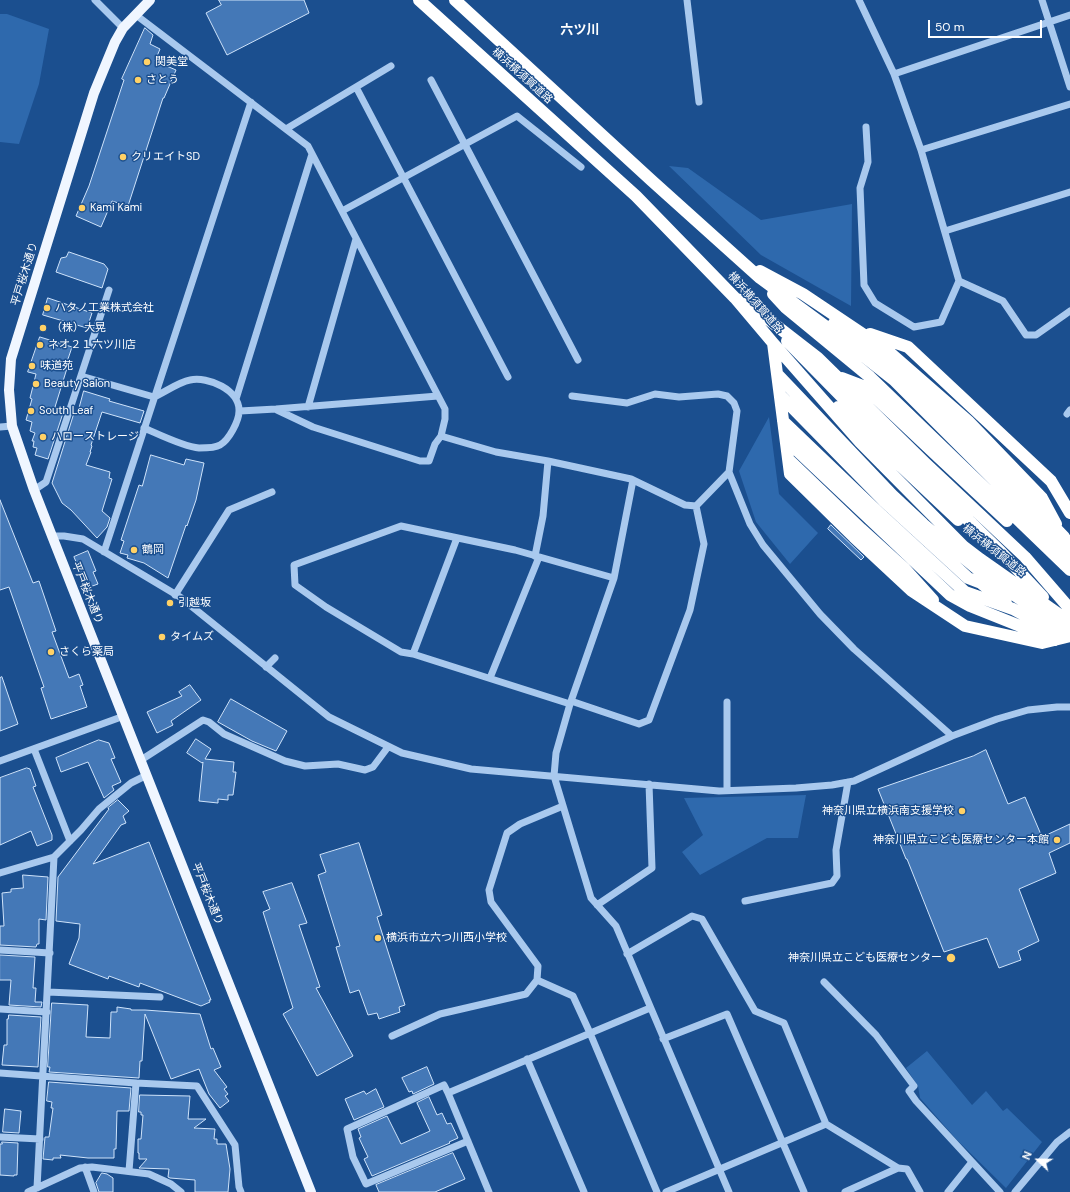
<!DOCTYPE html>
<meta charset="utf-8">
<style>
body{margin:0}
#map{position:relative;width:1070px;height:1192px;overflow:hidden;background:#1b4f8f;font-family:"DM Sans",sans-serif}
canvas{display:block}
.north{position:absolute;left:1018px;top:1140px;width:40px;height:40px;-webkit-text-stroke:3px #1b4f8f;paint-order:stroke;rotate:292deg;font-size:11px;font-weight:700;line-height:16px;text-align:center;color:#fff}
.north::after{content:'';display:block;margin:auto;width:14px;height:18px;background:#fff;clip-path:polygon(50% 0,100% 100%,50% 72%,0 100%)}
.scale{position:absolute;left:928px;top:20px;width:114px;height:18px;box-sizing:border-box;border:2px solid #fff;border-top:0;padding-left:5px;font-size:12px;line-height:14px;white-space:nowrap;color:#fff;-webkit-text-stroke:3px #1b4f8f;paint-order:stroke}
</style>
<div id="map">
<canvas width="1070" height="1192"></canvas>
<div class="north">N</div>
<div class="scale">50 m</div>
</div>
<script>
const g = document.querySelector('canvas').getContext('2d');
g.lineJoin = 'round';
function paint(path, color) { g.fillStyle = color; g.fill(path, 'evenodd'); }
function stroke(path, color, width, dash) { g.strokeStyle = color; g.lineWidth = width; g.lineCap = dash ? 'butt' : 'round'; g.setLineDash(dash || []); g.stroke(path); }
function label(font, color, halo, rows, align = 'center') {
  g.font = font + ' "DM Sans","Noto Sans JP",sans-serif'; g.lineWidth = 3; g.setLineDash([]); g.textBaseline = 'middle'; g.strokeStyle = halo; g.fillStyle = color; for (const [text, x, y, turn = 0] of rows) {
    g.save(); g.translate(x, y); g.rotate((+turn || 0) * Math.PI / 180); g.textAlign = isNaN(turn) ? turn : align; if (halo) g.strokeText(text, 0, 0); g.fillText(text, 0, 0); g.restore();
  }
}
paint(new Path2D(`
 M0,14H7L49,29L39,84L19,144L0,142Z
 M669,166L688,168L761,220L852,204L851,306L761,255Z
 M769,417L779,494L818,533L790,564L756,522L739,471Z
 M806,795L798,838H767L700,875L682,852L703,835L684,798Z
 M927,1051L972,1105L986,1091L1003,1111L1007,1108L1042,1142L1006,1188L957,1140L920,1098L918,1086L906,1068Z`), '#2e69ad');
const building = new Path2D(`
 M219,0H304L309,13L227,55L206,13L221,5Z
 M145,28L153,35L150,44L160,49L155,61L176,70L164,98H163L128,206L112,201L101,227L76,216L89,186L124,80L122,79Z
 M69,252L104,264L108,269L102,288L56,272L61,258L66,257Z
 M48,298L92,313L87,328L43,315Z
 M40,337L72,347L66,365H68L55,407L64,410L48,459L35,455L37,448L33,447L34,441H32L35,433L30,431L32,422L26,420L32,399L30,398L36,374L28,372Z
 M84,391L110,399L109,401L144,411L140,423L102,412L91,445L92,446L90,452H91L86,465L110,472L109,478L112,479L102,511L110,518L107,527L97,538L71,510L62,503L52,483L74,413L77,414Z
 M151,455L184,465L186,459L204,463L196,500L187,526L186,525L168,578L144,563L127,558L128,555L120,553L124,541L121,540L139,485L142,486Z
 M0,500L33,583L39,581L56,631L52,632L69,678L79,674L83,685L80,686L87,707L51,719L41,688L44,687L9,587L0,590Z
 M831,525L864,557L861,560L828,529Z
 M88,551L96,571L93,572L98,584L87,588L74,557Z
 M2,677L18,724L0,731V678Z
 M190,685L201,700L171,721L173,725L157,733L147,712L182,696L179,692Z
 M231,699L287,731L276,751L252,741L218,722Z
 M196,739L211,749L205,759L234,762L233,772H236L233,795H228V800L218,799V803L199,801L203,762L202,763L187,753Z
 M99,740L109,743L115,758L111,759L121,782L112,786L114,790L104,798L88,762L61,772L56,758Z
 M986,750L1008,804L1025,797L1042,837L1070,824V843L1049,853L1056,873L1019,889L1039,941L1018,951L1021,960L999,968L987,938L944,952L907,859H906L878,789L973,756Z
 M27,768L30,769L36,786L33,787L52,835V840L37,846L31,831L0,845V778Z
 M118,800L129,811L123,816L126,823L121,825L93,864L149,842L211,1000H209L210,1002L201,1006L140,983L139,987L109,976L108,979L69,964L79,938L80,924L56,921L58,877L109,809L108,808Z
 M359,843L382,915L377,917L405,1005L399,1007L400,1012L379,1019L377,1013L368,1015L359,990L350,993L336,947L340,946L318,875L326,872L320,855Z
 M23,875L48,877L46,920L39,919V944H37L36,947L0,945V926H4L2,893L11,892V889L23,888Z
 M292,883L307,923L299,925L320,987L316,988L353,1056L317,1076L283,1014L293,1008L263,912L270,909L263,892Z
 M0,955L35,957L33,988H36L35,1002H42L41,1007L9,1005L11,980H0Z
 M52,1003L88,1005L86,1037L110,1038L111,1012H117V1007L131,1009V1010H145L200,1014L211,1049L213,1048L221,1067L214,1070L227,1087L224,1089L228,1094L225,1096L229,1101L220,1108L209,1094L199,1069L171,1079L145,1014L142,1061H140L139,1078L49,1072L50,1067H48Z
 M9,1015L41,1017L38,1067L2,1065L4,1045H7V1019H8Z
 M427,1067L434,1084L413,1094L412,1091L409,1092L402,1078Z
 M49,1082L131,1088L129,1111H117L116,1149H114V1158H88L60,1155L61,1158H53V1160L43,1159L45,1137H49L53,1108H51L52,1102L47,1101Z
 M376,1089L384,1107L354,1120L345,1099L364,1091L366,1094Z
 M140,1095L190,1096L188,1119H206L194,1128L215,1129L214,1139H217V1144H226L230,1169L228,1192H195V1180L170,1178L168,1177L169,1169L139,1168L147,1159H139V1153H138V1139H141L143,1115H141V1112H139Z
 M429,1097L437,1115L442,1113L447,1124L451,1123L458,1138L449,1142L450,1143L372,1176L364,1159L368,1157L359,1138L361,1137L358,1129L387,1116L401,1144L430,1131L417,1103Z
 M5,1109L21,1111L19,1133L3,1132Z
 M2,1142L18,1143L17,1175H14V1176L0,1175V1144H2Z
 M453,1153L465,1179L435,1192H379L376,1185Z
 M102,1173L107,1174L113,1178V1192H99L96,1183Z`);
paint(building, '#4478b7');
stroke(building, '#cfe3fa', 1);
stroke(new Path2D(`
 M95,0L123,28
 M687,0L699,102
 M859,0L894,74L921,150L959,281L1003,301L1026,335H1036L1070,311
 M1042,0L1070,87
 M136,15L308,146L445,409V419L441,436L496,452L548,461L631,479L685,505L696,506L729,472
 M894,74L1070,15
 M431,80L578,360
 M356,87L508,377
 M866,127L868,162L860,188L864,285L875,303L914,327L941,322L959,281
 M286,129L391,66
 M921,150L1070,104
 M342,211L517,116L581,167
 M945,231L1070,192
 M81,376L154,397C165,392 179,382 190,380C208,376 240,390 239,411C239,421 229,440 220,445C215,448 205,448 199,448C184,447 158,434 144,428
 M572,396L627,403L655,394L679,397L718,394L727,396L734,403L737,411L729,472L750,524L763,545L820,614L854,649L952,736
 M236,399L312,154
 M308,407L356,239
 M277,410L313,427L420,461H429L435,444L441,436
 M240,411L276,409L438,396
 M1067,414L1070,410
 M0,427L12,426
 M633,480L614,578L570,704L556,753L554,776L591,898L616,926L729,1192
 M34,490L46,482L109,290
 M52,536H64L83,539L180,597L329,717L402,753L471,769L719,791L796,788L832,785L854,781L952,736L997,719L1028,710L1057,707H1070
 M104,552L251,102
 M535,556L543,516L548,461
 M175,595L229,510L272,492
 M413,654L457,538
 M266,667L275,658
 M490,678L539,557
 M571,701L639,724L649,720L690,610L704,544L696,506
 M570,704L413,654L401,652L326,607L295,585L294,565L401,526L515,550L614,578
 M34,749L70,841
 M141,760L203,720L209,722L224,734L285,761L305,766L338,764L365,770L373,767L388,747
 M0,761L124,716
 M727,790V702
 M0,873L54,857L81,830L99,809L131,783L147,775
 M745,901L832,883L837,876L836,850L848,782
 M597,905L652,868L649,784
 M0,950L50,953
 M627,954L692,916L702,919L755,1011L784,1023L826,1124L898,1168L907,1169L920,1192
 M537,980L573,996L590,1033L657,1192
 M824,982L876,1035L914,1086L909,1091L916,1101L1000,1192
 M48,992L160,997
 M0,1009L47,1012
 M392,1036L440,1014L526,994L537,980L538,966L491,902L489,890L507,833L520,824L563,806
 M663,1039L727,1014L804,1192
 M527,1059L584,1192
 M0,1073L136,1083L197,1086L235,1145L239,1187L241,1192
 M448,1093L650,1008
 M0,1137L40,1139
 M468,1141L366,1184L353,1157L347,1129L444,1085L448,1093L489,1192
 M85,1167L94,1192
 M129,1171L136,1083
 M37,1188L54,857
 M28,1192L80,1168L92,1167L149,1174L171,1184L181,1192
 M666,1192L826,1124
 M845,1192L898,1168
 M948,1192L972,1162
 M1015,1192L1057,1142L1070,1132`), '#a9c9ee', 7);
stroke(new Path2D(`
 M150,0L123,28L115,42L94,93L11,359L9,390L12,426L34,490L52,536L311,1192`), '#f0f6ff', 10);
stroke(new Path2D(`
 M419,0L636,196L735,298L773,343L860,442L963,546L980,559L1070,622
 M455,0L651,180L760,278L828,328L894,380L1010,496L1070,559
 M760,271L803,294L888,351L968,421L1042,498L1056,524
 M773,294L785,307L870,377L1070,570
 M742,299L818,358L925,463L1025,557L1070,609
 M834,323L865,344L961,430L1064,537L1070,547
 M870,334L908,347L1051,481L1070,513
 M787,341L841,396L1001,552L1043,597
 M773,343L790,474L854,537L912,591L965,626L1042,643L1070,636
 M777,374L892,495L923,524L982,573L1070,633
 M842,378L863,386L934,453L1007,521
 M780,395L884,501L968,578L981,583L1006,603
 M838,407L958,520
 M783,421L877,511L965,592L1013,609L1061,635
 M786,440L950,595L970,606L1055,640
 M788,459L861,529L905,569L933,600`), '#fff', 12);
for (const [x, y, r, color] of [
 [147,62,4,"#ffd166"],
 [138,80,4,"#ffd166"],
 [123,157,4,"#ffd166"],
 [82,208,4,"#ffd166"],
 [47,308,4,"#ffd166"],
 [43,328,4,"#ffd166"],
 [40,345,4,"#ffd166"],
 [32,366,4,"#ffd166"],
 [36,384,4,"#ffd166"],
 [31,411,4,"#ffd166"],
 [43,437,4,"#ffd166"],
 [134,550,4,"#ffd166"],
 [170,603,4,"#ffd166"],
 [162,637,4,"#ffd166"],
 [51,652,4,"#ffd166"],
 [962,811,4,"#ffd166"],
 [1057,840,4,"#ffd166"],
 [378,938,4,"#ffd166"],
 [951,958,5,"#ffd166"]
]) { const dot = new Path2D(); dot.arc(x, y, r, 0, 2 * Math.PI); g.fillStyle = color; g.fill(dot); stroke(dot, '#1b4f8f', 1.5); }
label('11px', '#fff', '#1b4f8f', [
 ["関美堂",155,62],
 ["さとう",146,80],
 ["クリエイトSD",131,157],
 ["Kami Kami",90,208],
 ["ハタノ工業株式会社",55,308],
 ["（株）大晃",51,328],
 ["ネオ２１六ツ川店",48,345],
 ["味道苑",40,366],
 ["Beauty Salon",44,384],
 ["South Leaf",39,411],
 ["ハローストレージ",51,437],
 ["鶴岡",142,550],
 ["引越坂",178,603],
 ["タイムズ",170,637],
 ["さくら薬局",59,652],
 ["神奈川県立横浜南支援学校",954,811,"right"],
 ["神奈川県立こども医療センター本館",1049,840,"right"],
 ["横浜市立六つ川西小学校",386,938],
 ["神奈川県立こども医療センター",942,958,"right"]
], 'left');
label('11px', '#fff', '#1b4f8f', [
 ["横浜横須賀道路",522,76,42],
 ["平戸桜木通り",25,274,-73],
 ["横浜横須賀道路",755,303,49],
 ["横浜横須賀道路",994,551,38],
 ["平戸桜木通り",87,593,68],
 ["平戸桜木通り",207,894,68]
]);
label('bold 13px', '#fff', '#1b4f8f', [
 ["六ツ川",580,31]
]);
</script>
